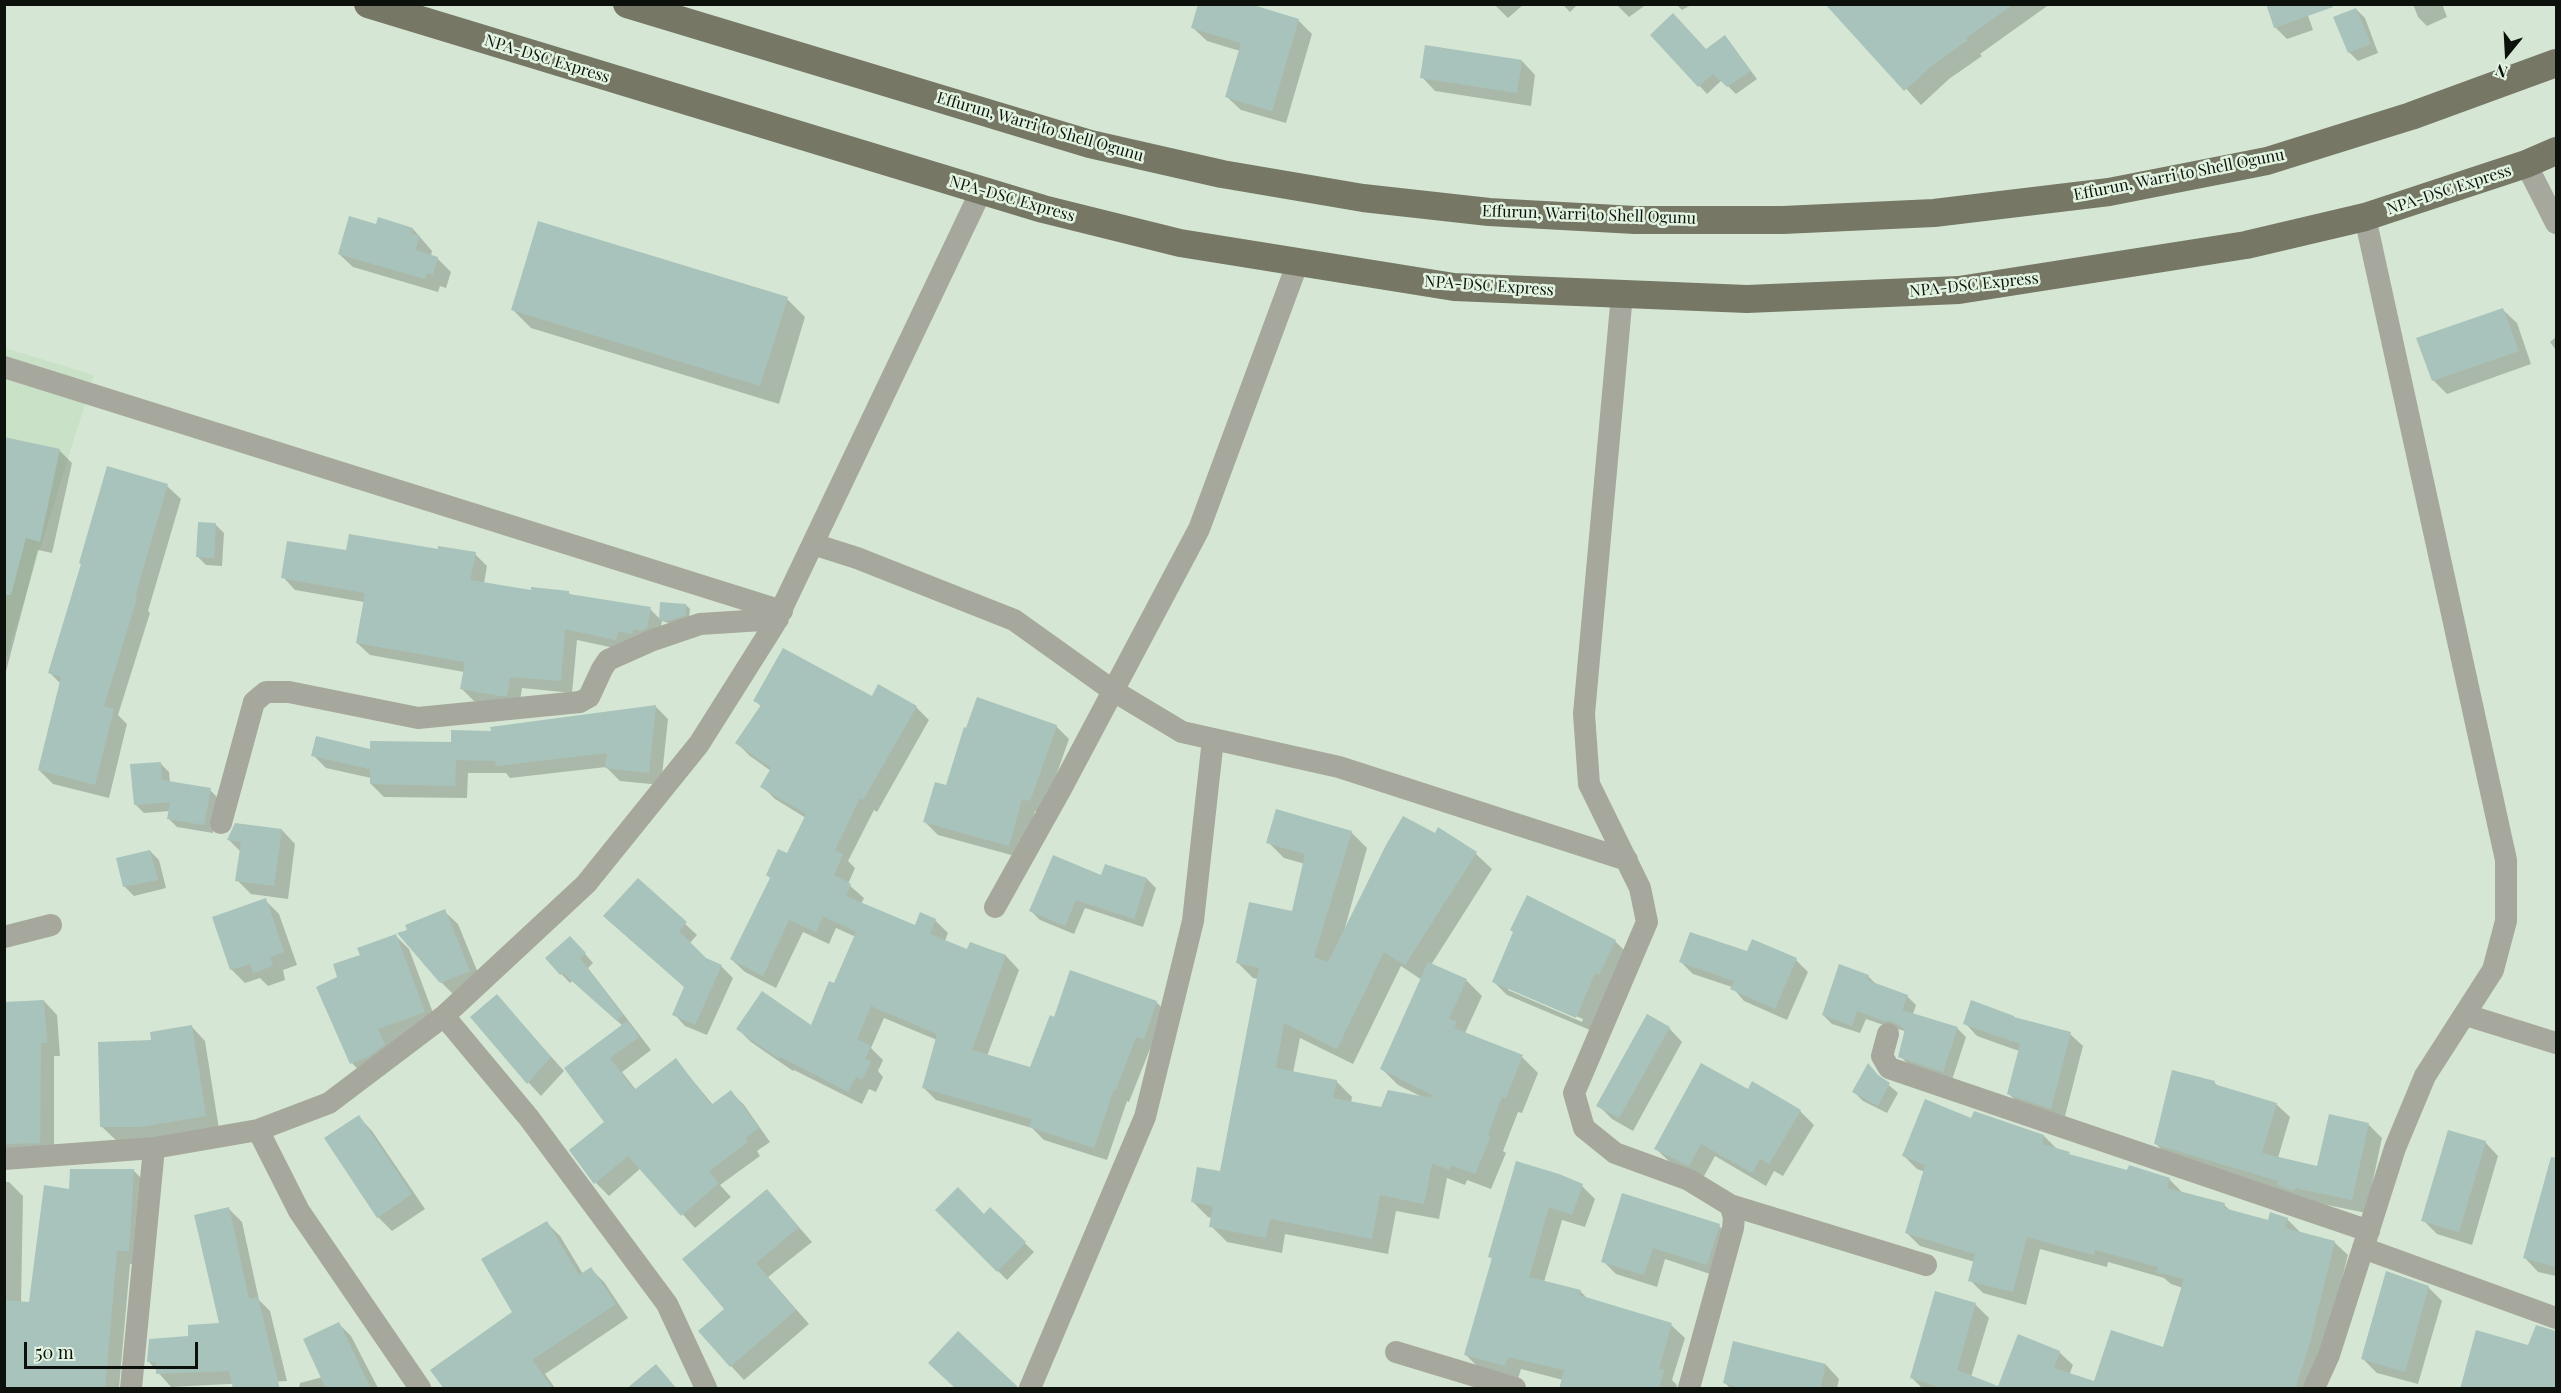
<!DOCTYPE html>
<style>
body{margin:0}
#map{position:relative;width:2561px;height:1393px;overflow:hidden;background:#d5e7d4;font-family:"Playfair Display",serif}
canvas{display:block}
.frame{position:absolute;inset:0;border:6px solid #0c120b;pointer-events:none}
.north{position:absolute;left:2477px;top:24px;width:60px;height:60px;-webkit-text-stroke:4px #e2f4e1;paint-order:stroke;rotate:198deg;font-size:16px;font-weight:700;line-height:24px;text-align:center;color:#0c120b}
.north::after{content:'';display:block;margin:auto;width:21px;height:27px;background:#0c120b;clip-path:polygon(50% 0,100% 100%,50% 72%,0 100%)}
.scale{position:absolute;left:24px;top:1342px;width:174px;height:27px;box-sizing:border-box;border:3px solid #0c120b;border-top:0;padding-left:8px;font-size:18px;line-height:21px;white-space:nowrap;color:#0c120b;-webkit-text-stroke:4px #e2f4e1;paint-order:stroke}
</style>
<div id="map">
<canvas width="2561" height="1393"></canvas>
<div class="frame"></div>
<div class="north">N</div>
<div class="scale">50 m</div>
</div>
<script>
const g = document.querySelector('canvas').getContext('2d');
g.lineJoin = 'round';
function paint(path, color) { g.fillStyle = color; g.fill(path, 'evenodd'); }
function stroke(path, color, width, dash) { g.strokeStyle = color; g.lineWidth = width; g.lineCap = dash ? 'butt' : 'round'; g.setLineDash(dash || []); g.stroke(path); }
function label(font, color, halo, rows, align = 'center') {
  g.font = font + ' "Playfair Display",serif'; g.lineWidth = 5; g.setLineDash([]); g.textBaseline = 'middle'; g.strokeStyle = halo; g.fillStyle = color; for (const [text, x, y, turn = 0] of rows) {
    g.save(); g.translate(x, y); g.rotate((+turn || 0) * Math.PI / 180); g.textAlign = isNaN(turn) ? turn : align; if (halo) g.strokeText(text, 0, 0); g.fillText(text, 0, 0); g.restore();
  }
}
paint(new Path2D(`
 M5,348L94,375L5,663Z`), '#c9e1c7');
paint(new Path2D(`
 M1494,4H1524L1508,18Z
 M1562,4H1578L1570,12Z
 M1616,4H1647L1629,17Z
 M1676,4H1693L1682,10Z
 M1829,4H2050L1980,54L1982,56L1949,79L1921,105Z
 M2304,4L2313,30L2287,39L2275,27Z
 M2413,4H2442L2447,17L2427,26L2418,17Z
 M2356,9L2365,18L2378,53L2358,61L2349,52Z
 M1298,20L1312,34L1286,123L1241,110L1227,97L1240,51L1207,41L1193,28Z
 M1652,35L1706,50L1725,37L1757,79L1736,94L1722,80L1707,94Z
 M1522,61L1535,75L1531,106L1435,91L1422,77Z
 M377,226L413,229L432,251L431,256L437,258L451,272L446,288L440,286L438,292L353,267L339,254Z
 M787,299L805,317L779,404L531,328L513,310Z
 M2503,310L2517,323L2531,364L2447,394L2433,380Z
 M2556,337V350L2550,342Z
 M4,438L60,451L72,463L52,553L38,550L4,679Z
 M167,486L181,499L148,611L150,613L118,715L127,724L109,798L53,784L39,770L61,684L49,672Z
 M215,524L224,533L222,566L206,565L197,556Z
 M439,551L475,554L487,566L484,583L532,592H568L572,596L650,609L661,620L686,605L690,609L689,619L672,624L662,621L658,640L628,651L577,640L572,693L522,688L519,707L474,701L462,689L464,672L370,655L357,643L364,602L295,590L283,577L347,552Z
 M872,698L916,707L929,720L877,812L874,810L848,861L855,868L848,884L864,898L861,904L915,927L935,920L948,933L945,941L968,951L971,944L1006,956L1019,970L987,1056L1031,1069L1055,1019L1156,1002L1170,1015L1157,1051L1150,1049L1129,1102L1127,1101L1107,1160L1044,1140L1032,1128L936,1100L923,1087L937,1040L884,1018L871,1048L883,1060L878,1071L883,1077L876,1092L869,1089L862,1104L794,1070L793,1071L751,1042L738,1029L812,1027L835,985L856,937L836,928L829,944L803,932L776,988L745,972L731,959L806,818L775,799L762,786L771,771L750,756L737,743L762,707L755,701Z
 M656,707L668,719L661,785L620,781L606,767L510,778L506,773H468L467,798L384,797L371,784V778L326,768L313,755L452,743Z
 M1056,726L1069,739L1043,813L1035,811L1022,858L938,835L925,822L947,787Z
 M160,763L169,772L170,783L210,790L219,799L213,833L177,827L168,818L170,811L144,813L135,804Z
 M282,830L295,844L288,899L251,894L237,880L241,852L229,840Z
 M1438,830L1476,854L1492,869L1431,965L1466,980L1482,996L1465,1033L1522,1057L1538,1073L1522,1113L1518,1112L1503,1151L1506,1153L1491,1189L1467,1180L1465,1185L1447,1178L1439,1219L1396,1211L1388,1254L1285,1234L1282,1253L1227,1242L1211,1226L1212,1218L1208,1217L1192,1201L1221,1173L1258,979L1253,978L1237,962L1294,913L1305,864L1284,858L1268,842L1351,832L1367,848L1343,935ZM1401,966L1422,980L1382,1069L1398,1085L1422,1097L1382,1109L1351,1103L1352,1097L1336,1081L1293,1073L1300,1038L1353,1064Z
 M150,851L159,860L166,888L134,896L125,887L118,859Z
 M1105,866L1147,879L1156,888L1143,927L1085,908L1074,934L1040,920L1031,911L1102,877Z
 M638,880L697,935L689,944L705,960L721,966L733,978L707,1035L685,1026L674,1014L685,988Z
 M265,900L279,914L297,965L283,970L285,980L268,986L260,978L245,983L231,969Z
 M444,911L458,924L483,985L455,996L441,982Z
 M396,936L409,949L438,1026L365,1077L352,1063L318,987L339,978L362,956Z
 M1615,941L1629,955L1590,1030L1507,995L1493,981ZM1508,987L1583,1019L1582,1022L1508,990Z
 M579,947L593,963L588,968L651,1050L622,1072L636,1090L676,1060L713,1105L731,1092L744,1105L770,1142L757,1151L760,1156L720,1185L731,1197L695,1228L641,1168L609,1196L596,1183L606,1122L566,1069L623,1026L572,981L570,983L547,959Z
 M1748,953L1796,960L1808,972L1787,1020L1744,1001L1732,987L1693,974L1681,962Z
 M1868,976L1878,986L1907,996L1916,1005L1913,1014L1957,1028L1966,1037L1952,1080L1909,1065L1900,1056L1906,1032L1902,1030L1895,1029L1866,1019L1860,1033L1832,1024L1823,1015Z
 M497,996L564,1071L541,1096L528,1082Z
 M44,1001L57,1015L60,1056H54V1156L4,1151V1004Z
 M2016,1019L2070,1034L2083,1046L2064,1120L2021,1106L2008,1093L2019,1051L1977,1036L1965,1023Z
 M192,1027L205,1041L219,1129L155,1140H116L102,1127L153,1042Z
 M1669,1028L1682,1042L1633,1131L1612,1119L1598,1105Z
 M1876,1074L1898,1093L1887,1113L1863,1101L1854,1092Z
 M2214,1082L2219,1087L2276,1104L2290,1117L2278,1158L2318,1168L2369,1125L2382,1138L2366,1213L2308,1201L2169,1157L2155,1143Z
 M1748,1091L1800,1111L1814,1125L1783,1176L1774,1171L1766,1186L1715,1156L1703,1178L1670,1162L1656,1149Z
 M359,1117L372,1131L425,1209L392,1231L378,1217Z
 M1972,1120L2044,1136L2058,1150L2072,1156L2129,1172L2169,1179L2182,1192L2224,1205L2232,1212L2269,1222L2287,1219L2300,1232L2334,1242L2348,1255L2322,1359L2312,1388H2080L2163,1348L2183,1288L2171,1284L2164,1278L2108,1262L2107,1267L2040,1249L2026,1305L1983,1293L1970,1280L1975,1262L1920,1246L1907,1233L1925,1172L1917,1169L1904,1156Z
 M2485,1142L2498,1156L2472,1245L2437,1234L2423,1220Z
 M1517,1163L1582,1186L1595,1199L1585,1227L1562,1220L1544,1282L1580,1291L1589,1300L1671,1325L1685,1338L1672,1380L1677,1385L1676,1388H1563V1380L1521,1369L1518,1379L1479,1368L1465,1354L1493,1260L1489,1256Z
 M2550,1164L2556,1165V1276L2538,1272L2525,1258Z
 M133,1170L147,1184L142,1264H130L119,1388H4V1182H9L23,1196L21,1303H30L71,1190Z
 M767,1191L812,1242L768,1277L809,1324L744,1380L731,1366L726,1309Z
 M1622,1195L1719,1226L1732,1238L1719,1277L1665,1259L1657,1287L1616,1274L1603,1261V1256Z
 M229,1209L242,1222L259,1300L270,1311L287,1381L171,1387L149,1362L190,1338L221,1325Z
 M990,1209L1034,1252L1007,1280L937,1210L984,1216Z
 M547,1223L560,1236L583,1274L591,1269L604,1282L628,1318L545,1374L555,1388H447L514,1312Z
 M2428,1287L2442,1301L2418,1384L2377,1373L2363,1359Z
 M1936,1293L1976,1305L1989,1318L1971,1377L1999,1388L2059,1352L2073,1365L2064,1388H1922L1911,1377Z
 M339,1324L351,1336L378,1388H299L300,1383L323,1377Z
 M2537,1327L2556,1333V1388H2462L2529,1347Z
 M1826,1365L1839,1379L1837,1388H1730L1725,1383Z`), '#0003');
paint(new Path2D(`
 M1198,4H1250L1299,19L1272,111L1225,97L1241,43L1191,28Z
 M1825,4H2014L1966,38L1968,40L1934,64L1904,91Z
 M2266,4H2333V7L2274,28Z
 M2356,8L2371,44L2348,53L2333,17Z
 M1673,13L1706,49L1725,35L1751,71L1727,87L1713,74L1698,87L1650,35Z
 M1425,45L1522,60L1517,93L1420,78Z
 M349,216L376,224L378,217L413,228L412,234L420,236L415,250L438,257L433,275L427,273L425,279L338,254Z
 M538,221L788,297L760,386L511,310Z
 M2503,308L2519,351L2432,381L2416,338Z
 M4,437L60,449L40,542L26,538L11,595H4Z
 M107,466L168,484L135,597L137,598L104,706L114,709L95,785L38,770L61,677L48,673L81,564L79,563Z
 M198,522L216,523L214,558L196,557Z
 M349,534L438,549V546L476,552L470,580L531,590V587L569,591V594L651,607L647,628L641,631L634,629L632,634L618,631L616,640L565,629L561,681L510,677L507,696H501L460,689L465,662L356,643L365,593L281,578L287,541L346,550Z
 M660,602L686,604V615L667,621L659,620Z
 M783,648L872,696L878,684L917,706L863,800L860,798L835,850L843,854L834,875L851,884L846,896L915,925L920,912L936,919L930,934L967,949L970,942L1006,955L972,1050L1030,1067L1050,1015L1054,1017L1070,970L1157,1001L1144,1039L1136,1037L1116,1090L1114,1089L1094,1148L1029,1127L1032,1119L922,1088L937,1034L871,1006L857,1039L871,1046L865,1059L871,1062L862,1080L856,1077L848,1092L781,1057L779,1059L736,1029L762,991L811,1025L829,981L834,983L856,932L823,916L816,932L789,920L763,976L730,959L770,878L766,875L778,849L787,853L806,814L760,787L771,768L735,743L761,705L753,701Z
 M977,697L1057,725L1030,801L1022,799L1009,846L923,822L935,782L946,785L964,727L966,728Z
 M656,705L649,773L605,768L607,753L496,766L495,761L456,760L455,786L370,784V769L311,756L316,736L370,749V741L451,742V730L491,731L490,727Z
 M161,762L162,780L211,788L204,825L167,819L170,802L134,805L130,764Z
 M1276,809L1352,831L1314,957L1328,962L1386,845L1403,816L1435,833L1438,827L1477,852L1405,965L1384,952L1337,1049L1284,1023L1276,1068L1337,1080L1333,1098L1381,1107L1388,1090L1431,1098L1432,1095L1380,1069L1428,962L1467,979L1449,1019L1457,1022L1454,1028L1523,1055L1506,1098L1502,1097L1488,1135L1491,1136L1475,1174L1451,1165L1449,1170L1432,1163L1424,1204L1380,1195L1372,1239L1270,1219L1266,1238L1209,1227L1213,1206L1191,1202L1197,1167L1220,1171L1259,968L1236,963L1249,902L1292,911L1305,854L1266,843Z
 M235,823L282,829L274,886L235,881L241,842L227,840Z
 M150,850L158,880L123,887L116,858Z
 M1053,855L1101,875L1105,864L1147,878L1134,919L1076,900L1065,926L1029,911Z
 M638,878L687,922L679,931L706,958L722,965L695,1025L672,1015L684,987L603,916Z
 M1527,895L1616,940L1599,975L1595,973L1576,1018L1492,982L1513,932L1510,930Z
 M266,898L284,952L270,957L273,966L253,973L250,964L230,970L212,917Z
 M445,909L470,971L440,983L397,933L407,930L405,925Z
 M1690,932L1747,951L1752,939L1797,958L1775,1009L1730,989L1734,981L1679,962Z
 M396,934L425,1012L378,1029L385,1044L368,1057L350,1064L316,987L337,977L333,964L360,955L357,948Z
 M570,936L586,953L580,958L623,1015L617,1021L563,973L560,975L545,958Z
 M1839,964L1869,975L1867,980L1908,995L1902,1010L1958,1027L1943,1072L1898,1057L1905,1029L1892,1021H1884L1857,1011L1852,1026L1822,1015Z
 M497,994L551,1057L527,1084L470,1017Z
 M44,1000L47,1043H41L40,1143L4,1144V1002Z
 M1971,1000L2014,1016V1017L2071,1032L2051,1109L2007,1094L2020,1044L1963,1024Z
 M1647,1014L1670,1027L1619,1118L1596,1106Z
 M627,1021L639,1037L610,1058L634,1090L676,1058L711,1105L731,1090L759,1128L745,1138L748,1142L709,1171L719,1183L681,1216L628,1156L594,1184L569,1150L604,1122L564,1068Z
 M192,1025L206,1116L140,1127H100L98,1042L151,1040L150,1032Z
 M1701,1063L1748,1089L1752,1081L1801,1110L1769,1164L1760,1159L1752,1173L1701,1144L1689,1166L1654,1149Z
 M1868,1063L1878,1075L1890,1083L1878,1106L1852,1092Z
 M2172,1070L2215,1081L2214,1084L2277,1103L2262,1153L2317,1166L2329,1114L2369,1123L2352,1200L2295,1188L2294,1191L2277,1185L2278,1181L2154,1144Z
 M1925,1099L1971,1118L1974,1111L2044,1135L2042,1144L2070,1152L2069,1154L2127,1170L2129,1165L2170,1178L2167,1188L2225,1203L2224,1208L2268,1220L2270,1212L2288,1218L2285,1228L2335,1241L2309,1346L2295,1389H1946L1910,1378L1935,1291L1976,1303L1957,1370L1998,1386L2018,1334L2060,1351L2054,1368L2094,1381L2111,1330L2163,1347L2184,1279L2156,1272L2158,1267L2095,1250L2094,1255L2027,1237L2013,1292L1968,1281L1975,1254L1905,1233L1925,1165L1902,1156Z
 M359,1115L412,1194L377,1218L324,1138Z
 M2448,1130L2486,1141L2459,1232L2421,1221Z
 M2551,1157L2556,1158V1267L2523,1258Z
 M1516,1161L1559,1174L1583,1184L1572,1215L1549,1207L1529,1277L1581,1290L1579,1295L1672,1323L1659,1369L1664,1370L1659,1389H1559L1564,1370L1508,1357L1505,1366L1464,1355L1492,1258L1488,1257Z
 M70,1169H134L129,1251H117L105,1389H4V1300L29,1302L44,1185L69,1189Z
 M958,1187L984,1214L990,1207L1026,1242L997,1272L935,1210Z
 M767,1189L799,1227L756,1263L796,1310L730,1367L698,1331L724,1309L682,1259Z
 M1622,1193L1720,1224L1707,1265L1653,1248L1644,1275L1601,1262Z
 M229,1207L249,1299L258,1297L280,1389H233L229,1371L156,1374V1362H147L149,1339L188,1336V1325L219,1323L194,1215Z
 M547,1221L579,1275L591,1267L616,1304L532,1360L553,1389H444L430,1370L512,1312L481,1259Z
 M2386,1271L2429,1286L2405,1372L2361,1359Z
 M339,1322L371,1389H326L303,1339Z
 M2536,1325L2556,1331V1389H2460L2476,1330L2528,1345Z
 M958,1331L1017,1386V1389H956L928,1363Z
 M1733,1341L1826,1364L1820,1389H1745L1723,1383Z
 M656,1364L677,1389H626Z`), '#a8c3bb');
stroke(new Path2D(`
 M2526,164L2556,223
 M1622,294L1584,714L1589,784L1640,888L1647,922L1574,1093L1584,1128L1615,1153L1689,1180L1730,1205L1734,1217L1733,1228L1689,1388
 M4,367L782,611
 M813,544L857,558L1014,620L1112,690L1182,732L1339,767L1627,860
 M221,823L254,702L266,692H289L418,718L580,702L589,697L602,669L608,660L653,640L700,624L778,619
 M995,907L1061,789L1199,529L1298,262
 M4,937L51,925
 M2466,1015L2556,1043
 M444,1016L529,1118L667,1304L706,1388
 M1888,1034L1882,1056L1889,1068L2369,1231
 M258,1130L299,1211L420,1388
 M4,1159L154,1148L258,1130L329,1103L444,1016L586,884L699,744L774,625L981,191
 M1730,1205L1926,1265
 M2363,1248L2556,1318
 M1396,1352L1515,1388
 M131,1388L154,1148
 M1030,1388L1145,1117L1193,921L1213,739
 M2314,1388L2329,1355L2395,1148L2425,1076L2493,970L2506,921V860L2365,217`), '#a7a89d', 22);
stroke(new Path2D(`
 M368,4L1043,209L1180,243L1454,287L1747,299L1959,290L2246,245L2365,217L2526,164L2556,151
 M627,4L1090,144L1222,174L1363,198L1489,212L1635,220H1783L1934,213L2109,192L2267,161L2411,116L2556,63`), '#767865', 28);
label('16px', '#0c120b', '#e2f4e1', [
 ["NPA-DSC Express",547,59,17],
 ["Effurun, Warri to Shell Ogunu",1040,127,16],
 ["Effurun, Warri to Shell Ogunu",2179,175,-11],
 ["NPA-DSC Express",2449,190,-18],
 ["NPA-DSC Express",1012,199,16],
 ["Effurun, Warri to Shell Ogunu",1589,215,2],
 ["NPA-DSC Express",1974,285,-6],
 ["NPA-DSC Express",1489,286,4]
]);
</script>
